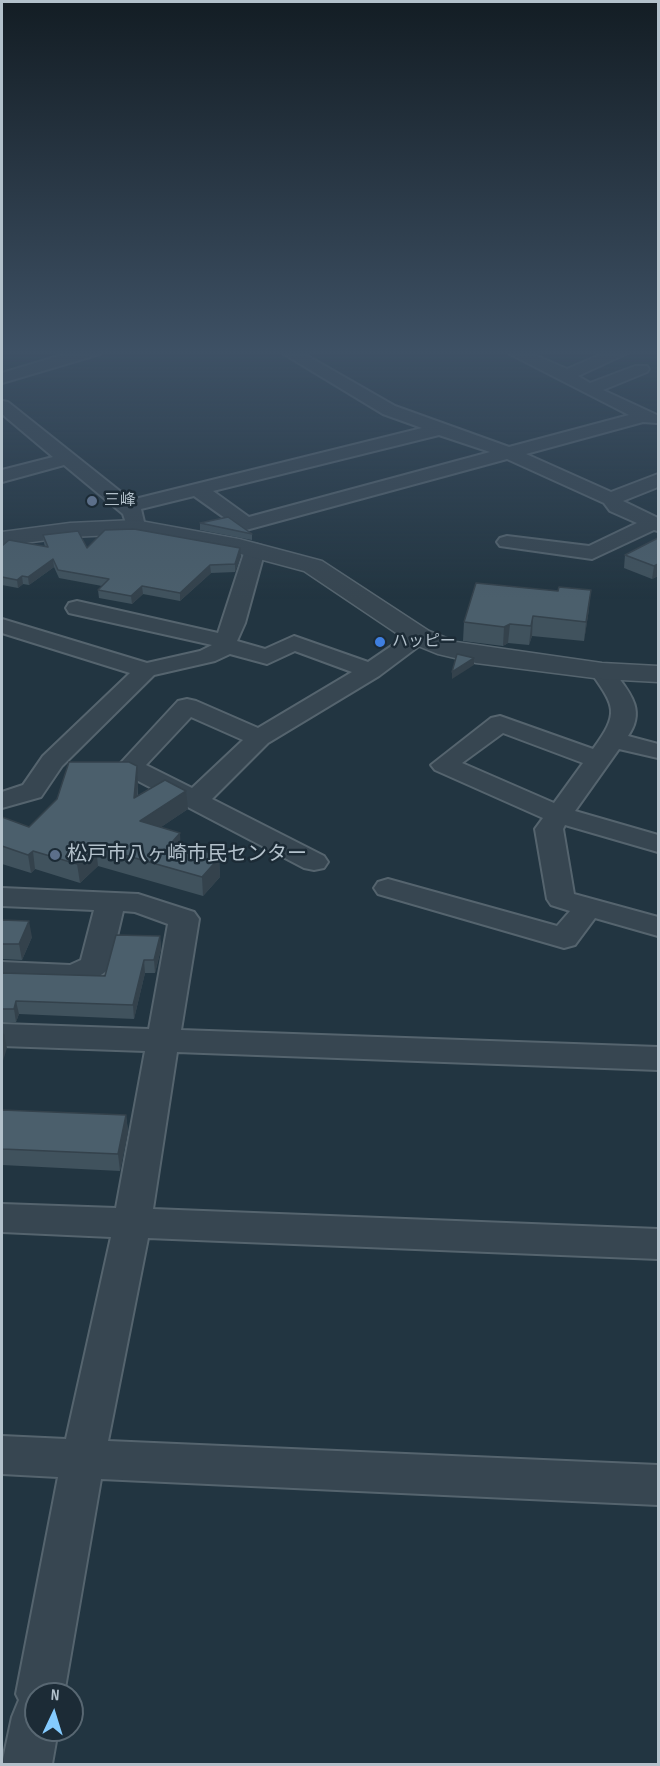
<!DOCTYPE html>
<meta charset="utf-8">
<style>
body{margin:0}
#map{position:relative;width:660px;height:1766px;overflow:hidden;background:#223541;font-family:"Sofia Sans Condensed",sans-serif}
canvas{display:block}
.frame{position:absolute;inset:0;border:3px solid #b3c1cb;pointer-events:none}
.north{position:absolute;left:24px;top:1682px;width:60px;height:60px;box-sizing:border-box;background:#1c2b36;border:2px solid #586772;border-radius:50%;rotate:4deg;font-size:16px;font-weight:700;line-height:24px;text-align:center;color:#b3c1cb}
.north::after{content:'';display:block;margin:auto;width:21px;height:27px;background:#84cbff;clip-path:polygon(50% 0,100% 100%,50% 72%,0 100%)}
</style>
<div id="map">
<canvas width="660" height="1766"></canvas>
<div class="frame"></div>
<div class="north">N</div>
</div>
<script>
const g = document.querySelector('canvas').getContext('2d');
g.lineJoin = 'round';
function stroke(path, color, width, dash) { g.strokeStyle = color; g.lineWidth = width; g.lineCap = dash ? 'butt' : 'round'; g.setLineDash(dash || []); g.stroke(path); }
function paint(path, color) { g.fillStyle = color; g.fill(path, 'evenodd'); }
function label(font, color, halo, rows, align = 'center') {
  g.font = font + ' "Sofia Sans Condensed","Noto Sans JP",sans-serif'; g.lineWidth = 5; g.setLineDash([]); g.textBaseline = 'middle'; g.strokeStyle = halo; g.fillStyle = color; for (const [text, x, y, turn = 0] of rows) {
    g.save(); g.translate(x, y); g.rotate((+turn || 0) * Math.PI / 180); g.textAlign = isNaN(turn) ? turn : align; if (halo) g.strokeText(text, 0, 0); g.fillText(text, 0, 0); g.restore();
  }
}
const minor = new Path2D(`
 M75,351H102L100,354L2,383V373Z
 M279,351H299L395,406L509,447L629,415L504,351H526L567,369L609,351H632L578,376L590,383L635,366H647L649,369L647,372L603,390L657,415V423L643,422L526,454L611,492L658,474V487L623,501L658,518V531L654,530L592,559L500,546L497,542L500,538L507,536L589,546L637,523L610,511L604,503L507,459L246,530L239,528L194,496L141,509L144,522L141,526H127L123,514L64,465L2,482V470L53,457L2,414V401L8,402L131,500L422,428L383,414ZM439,435L490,452L249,517L213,491Z
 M255,544L262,546L265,550L245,623L237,641L265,649L294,636L368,662L412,632H428L431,637L379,676L268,743L212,799L324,856L328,862L324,868L314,870L304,868L121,772L117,767L178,701L187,699L196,701L258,728L352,672L295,651L267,664L230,654L215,661L154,675L62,766L41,797L2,808V792L23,785L43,756L130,673L2,633V619L147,663L200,651L212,645L69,613L66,608L69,603L77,601L218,633L245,550L248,546ZM191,717L243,740L192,788L146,765Z
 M602,664L610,666C626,689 648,708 628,736L658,744V758L619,749L575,811L658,835V852L565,825L563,829L574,894L658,917V936L595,918L575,945L564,948L378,894L374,888L378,882L388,879L557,926L570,911L551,905L547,899L535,829L543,818L435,770L431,765L491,718L500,716L593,749C620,712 615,707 590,671L594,666ZM503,733L583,763L554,803L462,763Z
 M2,888L138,894L194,912L199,919L181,1030L658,1047V1070L177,1052L153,1209L658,1229V1259L148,1238L108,1441L658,1465V1505L101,1479L64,1694H36V1730H58L52,1764H2L12,1717L19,1700L16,1694L58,1477L2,1474V1436L66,1439L111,1237L2,1232V1204L116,1208L145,1051L2,1046V1024L149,1029L168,924L135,912L123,911L110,966C103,978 86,982 73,985L2,982V962L70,965L81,960L94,910L2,906Z`);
const tertiary = new Path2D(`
 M135,520L239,539L322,561L429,631L456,642L602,663L658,666V682L602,679L476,663L438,654L411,643L304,571L237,553L135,534L70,537L2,546V532L70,523Z`);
stroke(minor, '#55646e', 4);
stroke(tertiary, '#55646e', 3);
paint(minor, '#374651');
paint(tertiary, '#374651');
paint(new Path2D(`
 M200,523L252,534V540L200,530Z
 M43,535L87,548L241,556L235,572L211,573L180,601L143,594L132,604L99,598L98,590L102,586L59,578L54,567L29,585L23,584L18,588L2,585V546L45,547L44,543Z
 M658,538V576L652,579L624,568L625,555Z
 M589,609L584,641L532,636L529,645L508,643L503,646L463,641L464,622Z
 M138,784V796L188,809L161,827L180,843L219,858L220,877L203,896L98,866L80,883L35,869L31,873L2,864V817L29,827Z
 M2,920L32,937L22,960L2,959Z
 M160,936L161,949L155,973H145L134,1019L19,1014L16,1022H2V973L105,976Z
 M2,1110L126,1115L128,1131L120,1171L2,1165Z`), '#40525d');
paint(new Path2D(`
 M240,548L241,556L235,572V564Z
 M53,559L54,567L29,585L28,577Z
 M658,564V576L652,579L654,566Z
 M210,565L211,573L180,601V593Z
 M22,576L23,584L18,588L17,580Z
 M142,586L143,594L132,604L131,596Z
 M591,590L589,609L584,641L586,622Z
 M533,616L532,636L529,645L531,626Z
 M510,624L508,643L503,646L504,627Z
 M474,658V665L452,679V672Z
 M137,766L138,784L136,816L134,798Z
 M186,791L188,809L142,840L140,821Z
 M180,833L181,852L173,841Z
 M96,847L98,866L80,883L77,864Z
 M33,851L35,869L31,873L28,855Z
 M213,854L214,864L219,858L220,877L203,896L202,877L211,856Z
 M29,921L32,937L22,960L19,944Z
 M160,936L161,949L155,973L154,960Z
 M144,960L145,973L134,1019L133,1005Z
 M16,1001L19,1014L16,1022L14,1009Z
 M4,1035L7,1048L2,1064V1043Z
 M126,1115L128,1131L120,1171L118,1154Z`), '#34424c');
const building = new Path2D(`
 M228,517L252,534L200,523Z
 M134,529L240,548L235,564L210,565L180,593L142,586L131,596L98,590L109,579L58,570L53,559L28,577L22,576L17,580L2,577V546L9,540L48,547L43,535L78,531L87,548L105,530Z
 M658,538V564L654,566L625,555Z
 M476,583L558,591L559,587L591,590L586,622L533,616L531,626L510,624L504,627L464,622Z
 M457,654L474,658L452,672Z
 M69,762H129L137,766L134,798L165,780L186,791L140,821L180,833L173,841L213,854L211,856L219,858L202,877L96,847L77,864L33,851L28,855L2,846V817L29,827L57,799Z
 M2,920L29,921L19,944H2Z
 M116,935L160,936L154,960H144L133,1005L16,1001L14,1009H2V973L105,976Z
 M2,1034L4,1035L2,1043Z
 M2,1110L126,1115L118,1154L2,1149Z`);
paint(building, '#4b5f6c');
stroke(building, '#34424c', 1.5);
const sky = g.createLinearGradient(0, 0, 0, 599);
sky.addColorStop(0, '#131d24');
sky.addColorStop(0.59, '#3e5165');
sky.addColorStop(1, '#3e516500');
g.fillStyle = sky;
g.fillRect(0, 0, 660, 599);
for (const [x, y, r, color] of [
 [92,501,6,"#5c6f8a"],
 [380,642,6,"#3f7fe0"],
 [55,855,6,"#5c6f8a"]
]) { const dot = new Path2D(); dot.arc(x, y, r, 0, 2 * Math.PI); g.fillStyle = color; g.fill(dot); stroke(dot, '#1c2b36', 2); }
label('16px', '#b3c1cb', '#1c2b36', [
 ["三峰",104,501],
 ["ハッピー",392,642]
], 'left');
label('20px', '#b3c1cb', '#1c2b36', [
 ["松戸市八ヶ崎市民センター",67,855]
], 'left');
</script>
